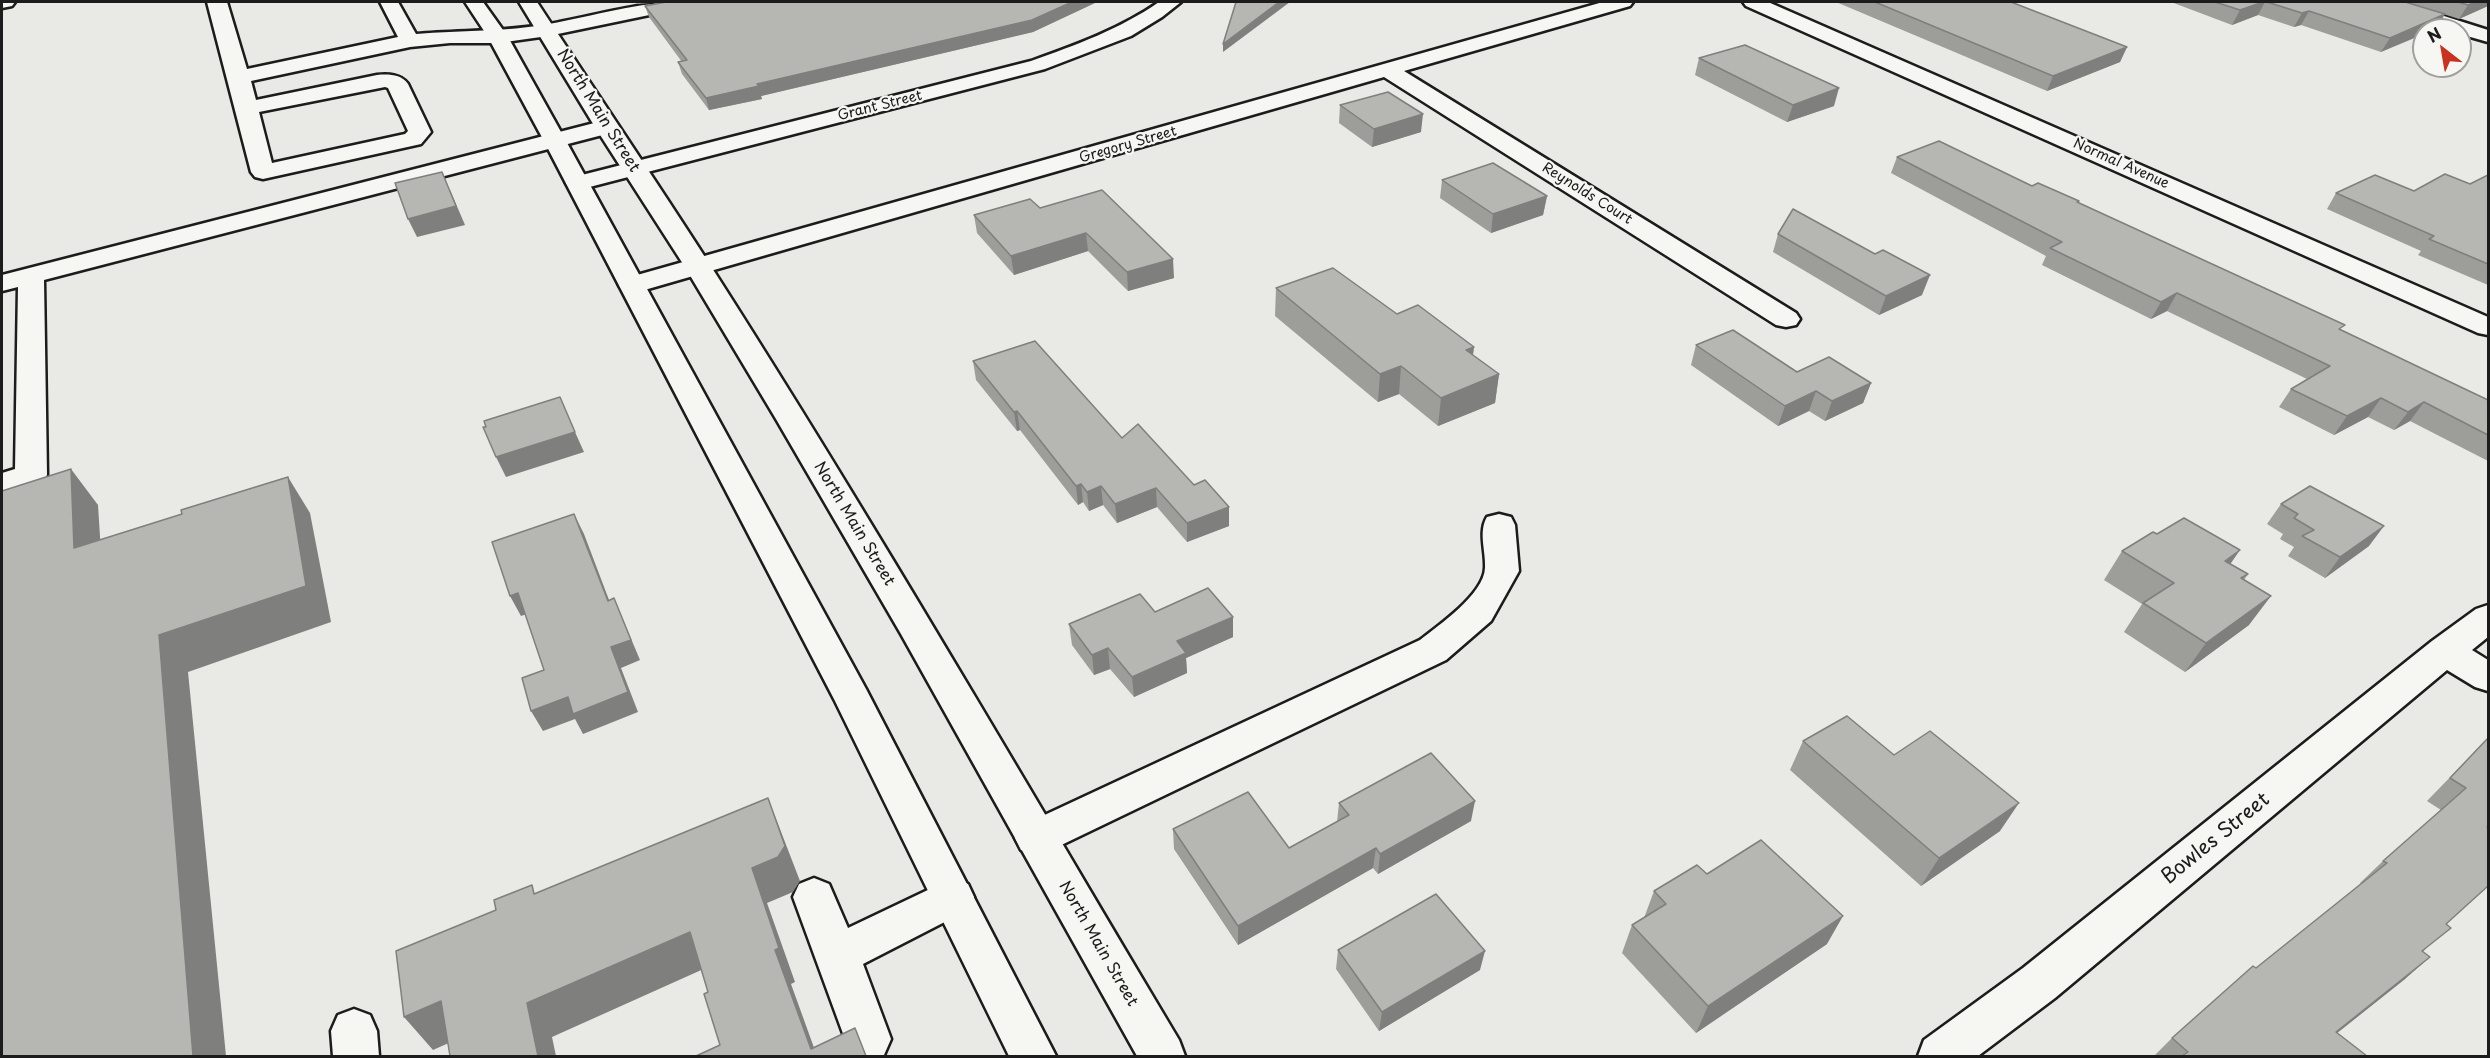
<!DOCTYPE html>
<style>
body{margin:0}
#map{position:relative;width:2490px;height:1058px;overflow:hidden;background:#e9e9e5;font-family:"Playpen Sans",sans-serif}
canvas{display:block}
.frame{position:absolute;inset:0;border:3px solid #1c1c1c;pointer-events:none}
.north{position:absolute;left:2412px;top:18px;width:60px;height:60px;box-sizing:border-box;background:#f6f6f2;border:2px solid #9f9f9c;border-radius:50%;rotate:329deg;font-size:16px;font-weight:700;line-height:24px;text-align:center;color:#1c1c1c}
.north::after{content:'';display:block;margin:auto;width:21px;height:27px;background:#c8321e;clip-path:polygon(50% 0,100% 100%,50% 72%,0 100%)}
</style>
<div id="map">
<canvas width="2490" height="1058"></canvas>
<div class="frame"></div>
<div class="north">N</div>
</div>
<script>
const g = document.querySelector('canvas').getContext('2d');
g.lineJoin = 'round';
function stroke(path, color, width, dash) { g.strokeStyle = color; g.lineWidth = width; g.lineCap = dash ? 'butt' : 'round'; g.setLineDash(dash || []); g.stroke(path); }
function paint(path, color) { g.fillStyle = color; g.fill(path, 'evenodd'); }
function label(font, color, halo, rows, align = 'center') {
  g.font = font + ' "Playpen Sans",sans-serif'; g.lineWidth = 4.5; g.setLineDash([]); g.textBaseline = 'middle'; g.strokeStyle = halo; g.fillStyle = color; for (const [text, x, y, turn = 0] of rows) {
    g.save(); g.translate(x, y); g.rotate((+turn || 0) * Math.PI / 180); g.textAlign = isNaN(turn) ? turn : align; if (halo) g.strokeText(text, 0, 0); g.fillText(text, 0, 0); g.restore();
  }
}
const minor = new Path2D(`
 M2,2H15L12,6L2,8Z
 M207,2H227L247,69L398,37L380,2H398L416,34C461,30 505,32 549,24C595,16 645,0 693,2L690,6L683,8L548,36L498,43H450L410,47L251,81L256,100L377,75C388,74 401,74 408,84L431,132L421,144L263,179L255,177L251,172ZM385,87L388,88L408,131L405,134L272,163L259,112Z
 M1159,2H1181L1162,17L1131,36L1045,69L578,190L570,188L566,183L570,178L1031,61C1076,45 1120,29 1159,2Z
 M1603,2H1633L1630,6L1404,71L1796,313L1800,319L1796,325L1786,327L1776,325L1384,77L641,291L632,293L623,291L619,285L623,279Z
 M1743,2H1768L2488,317V335L2478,333L1746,6Z
 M2372,2H2400L2488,30V42L2460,34V30H2449L2375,6Z
 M606,120L614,122L617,127L614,132L44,280L47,475L42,482L2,494V473L15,469L18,287L2,291V275Z
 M1499,514L1511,517L1515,525L1519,571L1491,621L1446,660L1051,850L1036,855L1021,850L1015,838L1021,826L1420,640C1439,625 1484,594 1485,568C1486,551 1478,532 1487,517Z
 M2488,605V637L2472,650L2488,660V691L2475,687L2447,670L2055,998L1978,1056H1918L1924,1040L2023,968L2432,641L2476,609Z
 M814,878L829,884L848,928L953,878L968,884L974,897L968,910L863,964L891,1039L884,1055L880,1056L852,1055L845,1039L793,897L799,884Z
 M354,1009L370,1015L377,1031L379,1056H333L331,1031L338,1015Z`);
const major = new Path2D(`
 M465,2H483L508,37L566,141L866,689L1056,1056H1009L834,699L544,141L488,37Z
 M519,2H537C595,91 655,179 712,268C874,521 1025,782 1179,1040L1185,1056H1137L901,634L776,419L685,267L595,127Z`);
stroke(minor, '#1c1c1c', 5);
stroke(major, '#1c1c1c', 5);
paint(minor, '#f6f6f2');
paint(major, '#f6f6f2');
paint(new Path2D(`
 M637,2H1097L1033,32L761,96L762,99L709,110L682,74L678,62H682L649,17L645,6L662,2L638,4Z
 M1836,2H2011L2127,47L2120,62L2047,91Z
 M2171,2H2405L2437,28L2433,30H2424L2381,52L2301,25L2294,27L2258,15L2232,25Z
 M2406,2H2488V6L2459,19Z
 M1699,58L1834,106L1787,122L1695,75Z
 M1340,105L1421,132L1372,147L1339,123Z
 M1897,157L2032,186L2079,201L2078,203L2342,330L2488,400V461L2410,421L2394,430L2368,417L2334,435L2279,407L2291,389L2307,379L2167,311L2151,319L2042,265L2046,256L1891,173Z
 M2488,175V285L2418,255L2421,251L2327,209L2336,193L2414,191L2470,184Z
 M1442,180L1547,196L1543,215L1491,233L1440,198Z
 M1040,208L1174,278L1128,291L1088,251L1014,275L977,233L974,215Z
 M1778,234L1922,295L1879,315L1773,252Z
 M1276,288L1397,314L1474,347L1473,355L1499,374L1495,403L1438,426L1399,394L1378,402L1275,316Z
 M1696,345L1797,372L1871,383L1863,403L1825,421L1809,411L1778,426L1691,365Z
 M973,361L1122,438L1229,507V526L1187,542L1157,507L1117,523L1103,505L1089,511L1083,502L1078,505L1020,430L1017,431L976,380Z
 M2281,504L2369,546L2325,578L2288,556L2294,547L2280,539L2283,534L2267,524Z
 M2157,534L2230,564L2248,574L2244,580L2249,625L2185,672L2124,632L2142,604L2104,580L2122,551Z
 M1155,612L1233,637L1186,658L1187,673L1134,697L1110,669L1094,675L1072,645L1069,624Z
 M2488,738L2487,827L2446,924L2423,952L2405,979L2337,1033L2367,1056H2154L2172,1038L2361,884L2360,883L2383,861L2441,810L2427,801Z
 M1803,741L1894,755L2000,831L1921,886L1790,770Z
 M1339,803L1471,821L1378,874L1373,868L1238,945L1174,849L1173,829L1289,848L1337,822Z
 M1654,891L1827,944L1696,1033L1622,953L1632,925L1644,918Z
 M1338,950L1480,970L1379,1031L1336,969Z`), '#9d9d9a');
paint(new Path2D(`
 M1072,2H1097L1033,32L761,96L762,99L709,110L706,98Z
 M1279,2H1290L1223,52V44Z
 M2265,2L2258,15L2232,25L2240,10Z
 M2475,2H2488V6L2459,19L2468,5Z
 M2309,11L2301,25L2294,27L2302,13Z
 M2445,14L2437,28L2433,30H2424V34L2381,52L2390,38Z
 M2127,47L2120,62L2047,91L2053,76Z
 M1839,88L1834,106L1787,122L1793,105Z
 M1423,114L1421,132L1372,147L1374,129Z
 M450,190L465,225L417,237L408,219Z
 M1547,196L1543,215L1491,233L1493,214Z
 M1086,233L1088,251L1014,275L1011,256Z
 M1173,259L1174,278L1128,291L1127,272Z
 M1930,275L1922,295L1879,315L1886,296Z
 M2177,293L2167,311L2151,319L2161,302Z
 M1474,347L1470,375L1466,350Z
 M1401,366L1399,394L1378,402L1380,374Z
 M1499,374L1495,403L1438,426L1441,398Z
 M1871,383L1863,403L1825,421L1832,401Z
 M1816,391L1809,411L1778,426L1785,406Z
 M2381,398L2368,417L2334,435L2347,416Z
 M2424,402L2410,421L2394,430L2408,412Z
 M1017,411L1020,430L1017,431L1014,412Z
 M575,432L584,452L506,477L496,457Z
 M71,469L98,505L103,584L74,548Z
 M288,477L310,513L331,622L188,672L226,1056H193L159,635Z
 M1081,484L1083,502L1078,505L1076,486Z
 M1101,486L1103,505L1089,511L1087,492Z
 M1156,488L1157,507L1117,523L1115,504Z
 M1229,507V526L1187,542V523Z
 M574,514L584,534L617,621L608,601Z
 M2384,526L2369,546L2325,578L2340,557Z
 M2240,550L2220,579L2225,561Z
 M518,593L529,613L521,616L510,596Z
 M2271,596L2249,625L2185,672L2206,643Z
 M614,598L640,660L621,668L638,712L583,734L575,719L543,731L531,711L611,647Z
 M1233,617V637L1186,658L1187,673L1134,697L1132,677L1177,641Z
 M1108,648L1110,669L1094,675L1092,655Z
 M768,798L800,881L793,892L767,903L795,982L791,984L817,1056L811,1049L775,950L752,868Z
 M1475,801L1471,821L1378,874L1380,854Z
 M2019,803L2000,831L1921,886L1939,858Z
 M1376,848L1373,868L1238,945V926Z
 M1843,916L1827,944L1696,1033L1708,1006Z
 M690,932L708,967L552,1037L556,1056H538L527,1003Z
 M1485,951L1480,970L1379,1031L1382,1012Z
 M2430,957L2405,979L2312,1053L2336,1032Z
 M441,1001L469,1034L433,1050L404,1017Z`), '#7f7f7d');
const building = new Path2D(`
 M666,2H1072L1032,20L757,84L759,86L706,98L678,62L687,60L645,6Z
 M1236,2H1279L1223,44Z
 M1875,2H2011L2127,47L2053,76Z
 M2215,2H2263L2240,10Z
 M2267,2H2405L2445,14L2390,38L2309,11L2302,13Z
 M2458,2H2475L2468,5Z
 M1745,45L1839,88L1793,105L1699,58Z
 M1388,92L1423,114L1374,129L1340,105Z
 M1939,141L2032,186L2038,183L2079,201L2077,202L2345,325L2339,329L2488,400V435L2424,402L2408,412L2381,398L2347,416L2291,389L2330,366L2177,293L2161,302L2050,248L2062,242L1897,157Z
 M1493,163L1547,196L1493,214L1442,180Z
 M442,172L456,206L408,219L395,183Z
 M2445,174L2470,184L2488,175V264L2429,239L2434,236L2336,193L2375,175L2414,191Z
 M1102,190L1173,259L1127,272L1086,233L1011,256L974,215L1030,199L1040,208Z
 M1793,209L1875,254L1883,250L1930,275L1886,296L1778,234Z
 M1333,268L1397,314L1418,305L1474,347L1466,350L1499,374L1441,398L1401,366L1380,374L1276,288Z
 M1733,330L1797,372L1829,357L1871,383L1832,401L1816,391L1785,406L1696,345Z
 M1035,341L1122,438L1138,424L1194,485L1205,480L1229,507L1187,523L1156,488L1115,504L1101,486L1087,492L1081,484L1076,486L1017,411L1014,412L973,361Z
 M560,397L575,432L496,457L483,427H486L484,421Z
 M71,469L74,548L182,514L181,510L288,477L306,586L159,635L193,1056H2V491Z
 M2310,486L2384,526L2340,557L2302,536L2314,530L2294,518L2298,514L2281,504Z
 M574,514L608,601L614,598L631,640L611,647L628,692L573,714L568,697L531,711L522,678L544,670L518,593L510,596L492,542Z
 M2184,518L2240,550L2225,561L2248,574L2241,578L2271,596L2206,643L2143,603L2174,583L2122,551L2153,532L2157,534Z
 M1208,588L1233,617L1177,641L1186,653L1132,677L1108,648L1092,655L1069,624L1140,594L1155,612Z
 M1847,716L1894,755L1930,731L2019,803L1939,858L1803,741Z
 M2488,738V826L2487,827L2488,828V886L2446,924L2451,928L2422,951L2430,957L2336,1032L2367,1056H2182L2188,1052L2172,1038L2253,966L2256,968L2387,863L2383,861L2466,788L2450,778Z
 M1431,753L1475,801L1380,854L1376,848L1238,926L1173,829L1248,792L1289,848L1349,815L1339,803Z
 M768,798L785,846L778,857L752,868L779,948L775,950L811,1049L855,1028L866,1056H696L720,1045L704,994L708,992L690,932L527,1003L538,1056H450L441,1001L404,1017L396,951L496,910L494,900L532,885L534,894Z
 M1761,840L1843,916L1708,1006L1632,925L1666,904L1654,891L1697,865L1707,874Z
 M1436,894L1485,951L1382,1012L1338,950Z`);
paint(building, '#b6b6b3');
stroke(building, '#7f7f7d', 1.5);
label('14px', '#1c1c1c', '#f6f6f2', [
 ["Grant Street",880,106,-14],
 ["Gregory Street",1128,145,-16],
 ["Normal Avenue",2121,164,24],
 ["Reynolds Court",1587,194,32]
]);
label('16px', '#1c1c1c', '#f6f6f2', [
 ["North Main Street",598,111,58],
 ["North Main Street",854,524,59],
 ["North Main Street",1098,944,60]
]);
label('20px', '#1c1c1c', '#f6f6f2', [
 ["Bowles Street",2216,839,-39]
]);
</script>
